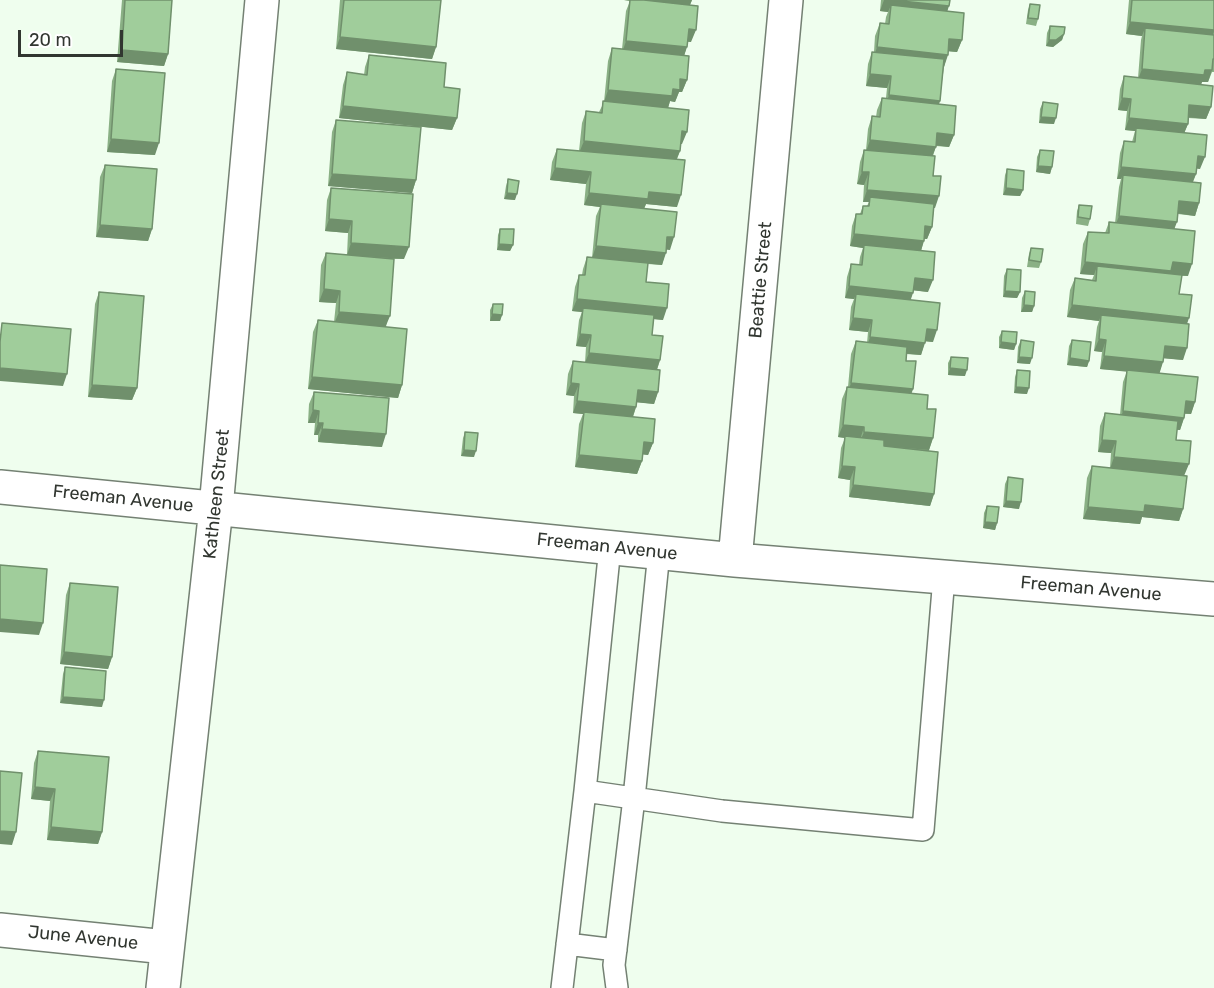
<!DOCTYPE html>
<style>
body{margin:0}
#map{position:relative;width:1214px;height:988px;overflow:hidden;background:#effeee;font-family:Rubik,sans-serif}
canvas{display:block}
.scale{position:absolute;left:18px;top:30px;width:105px;height:27px;box-sizing:border-box;border:3px solid #313630;border-top:0;padding-left:8px;font-size:18px;line-height:21px;white-space:nowrap;color:#313630;-webkit-text-stroke:4px #fff;paint-order:stroke}
</style>
<div id="map">
<canvas width="1214" height="988"></canvas>
<div class="scale">20 m</div>
</div>
<script>
const g = document.querySelector('canvas').getContext('2d');
g.lineJoin = 'round';
function stroke(path, color, width, dash) { g.strokeStyle = color; g.lineWidth = width; g.lineCap = dash ? 'butt' : 'round'; g.setLineDash(dash || []); g.stroke(path); }
function paint(path, color) { g.fillStyle = color; g.fill(path, 'evenodd'); }
function label(font, color, halo, rows, align = 'center') {
  g.font = font + ' Rubik,sans-serif'; g.lineWidth = 4.5; g.setLineDash([]); g.textBaseline = 'middle'; g.strokeStyle = halo; g.fillStyle = color; for (const [text, x, y, turn = 0] of rows) {
    g.save(); g.translate(x, y); g.rotate((+turn || 0) * Math.PI / 180); g.textAlign = isNaN(turn) ? turn : align; if (halo) g.strokeText(text, 0, 0); g.fillText(text, 0, 0); g.restore();
  }
}
const service = new Path2D(`
 M585,791L722,811L923,830L944,577
 M567,944L616,950
 M562,988L585,791L610,547
 M617,988L614,965L634,798L659,552`);
const minor = new Path2D(`
 M0,487L735,560L1214,599
 M735,560L786,0
 M0,930L166,947
 M163,988L216,508L262,0`);
stroke(service, '#748173', 24);
stroke(minor, '#748173', 36);
stroke(service, '#fff', 21);
stroke(minor, '#fff', 33);
paint(new Path2D(`
 M122,0H172L168,54L164,66L117,62Z
 M340,0H441L436,47L432,59L336,49Z
 M624,0H692L690,5L691,42H688L684,56L687,80L682,92H679L675,102L670,101L668,108L682,144H680V151L677,159V207L646,204L644,209L670,250L666,249L662,265L648,264L646,282L663,320L654,319L652,335L660,360L657,370L658,392L654,404L637,402L636,407L633,417L653,443L648,455L642,454V461L637,474L575,467L579,424L583,414L573,413L574,396L566,395L568,374L573,361L585,363L586,347L576,346L579,320L582,312L572,311L575,287L579,275H582L583,269L587,257L592,258L596,216L600,207L584,205L586,184L550,180L552,162L557,149L579,151L582,123L586,111L599,112L604,102L608,61L612,48L622,49L626,11L630,1Z
 M881,0H950L947,11L962,40L957,52L948,51L944,67L939,104L954,135L949,147L936,146L933,156L935,208H934L932,227L927,239H924L921,251L928,292L913,290L910,300L933,342L925,341L921,355L906,354V361L913,389L911,393L927,409L933,438L929,450L934,494L930,506L849,497L850,480L838,478L841,448L845,438L838,437L842,399L847,387H848L851,354L856,341L867,343L868,332L849,330L851,307L854,299L845,298L847,277L851,264L859,265L860,257L863,248L850,246L852,226L856,214H860L863,206H867L869,202H863L864,185L857,184L860,162L864,150H866L868,129L872,116L876,117L877,110L882,98H886L887,88L866,86L868,64L872,52H874L875,36L880,23L885,24L886,17L888,12L880,11Z
 M1129,0H1214V72H1212L1208,82H1202L1201,84L1211,107L1206,119L1188,118V124L1184,133L1200,169L1196,168V174L1193,182L1199,203L1195,216L1178,214L1174,229L1188,276H1182L1179,294L1187,324L1183,360L1164,358L1159,373L1195,402L1191,414H1184V418L1180,430H1177L1176,440L1184,476L1183,509L1179,521L1142,517L1140,524L1083,519L1087,478L1092,466L1110,468L1111,453L1098,452L1100,426L1105,413L1120,415L1123,382L1127,371L1100,369L1102,352L1094,351L1097,327L1099,321L1067,317L1070,290L1075,278L1092,280L1094,275L1080,274L1083,244L1088,232L1105,233L1109,222L1115,223L1119,187L1121,179H1117L1120,153L1124,141L1132,142L1135,131L1125,130L1127,111L1118,110L1120,89L1124,76L1138,78L1141,40L1142,36L1126,34Z
 M1030,4L1038,19L1036,26L1026,24L1028,10Z
 M1050,26L1064,34L1062,40L1053,47L1046,46L1047,33Z
 M369,55L457,118L452,130L339,118L343,85L347,72L364,75L365,67Z
 M116,69L155,155L107,152L112,81Z
 M1043,102L1054,124L1039,123L1040,109Z
 M336,120L416,180L412,193L328,186L332,132Z
 M1040,150L1052,167L1050,174L1036,172L1037,157Z
 M105,165L152,229L148,241L96,237L100,177Z
 M1007,169L1023,190L1020,196L1003,195L1005,175Z
 M508,179L515,200L504,199L506,186Z
 M331,188L404,259H394L386,327L402,385L398,398L308,389L313,332L318,320L334,322L336,303L319,302L321,265L326,253L347,255L348,233L325,231L327,200Z
 M1079,205L1090,219L1088,226L1076,224L1077,211Z
 M500,229L513,245L510,251L497,250L498,235Z
 M1031,248L1041,262L1039,268L1027,267L1029,254Z
 M1007,269L1020,292L1017,298L1003,297L1004,276Z
 M1025,291L1034,306L1032,312H1021L1022,298Z
 M99,292L137,388L132,400L88,397L95,304Z
 M493,304L502,315L500,321H490V310Z
 M1002,331L1016,344L1014,350L999,348V337Z
 M1021,340L1030,364L1017,363L1018,347Z
 M1072,340L1089,361L1087,367L1067,365L1069,346Z
 M951,357L965,376L948,375V363Z
 M1017,370L1027,394L1014,393L1015,377Z
 M314,392L382,447L318,442V435H314L315,423H308L309,404Z
 M465,432L474,457L461,456L463,438Z
 M1008,477L1019,509L1003,507L1005,484Z
 M987,506L997,523L995,530L983,528L984,513Z
 M70,583L112,657L108,669L60,664L66,595Z
 M65,667L102,707L60,703L63,674Z
 M38,751L102,832L98,844L47,840L50,801L31,799L34,763Z`), '#8ab085');
paint(new Path2D(`
 M624,0H692L689,7Z
 M884,0H892L949,6L945,18L891,5L888,12L880,11Z
 M1130,22L1214,30V32L1210,43L1145,28L1142,36L1126,34Z
 M689,29L696,30L691,42L685,41Z
 M1064,34L1062,40L1053,47L1046,46L1049,40Z
 M340,37L436,47L432,59L336,49Z
 M949,39L962,40L957,52L945,51Z
 M626,41L687,47L683,59L622,53Z
 M877,47L948,55L944,67L873,60Z
 M122,50L168,54L164,66L117,62Z
 M1142,69L1205,70H1212L1208,82H1202L1200,88L1137,82Z
 M870,74L891,76L887,88L866,86Z
 M680,79L687,80L682,92H679L675,102L670,101L668,108L604,102L608,90L673,89Z
 M889,95L940,101L936,113L885,107Z
 M1122,98L1131,99L1127,111L1118,110Z
 M1189,105L1211,107L1206,119L1185,117Z
 M343,106L457,118L452,130L339,118Z
 M1041,117L1056,118L1054,124L1039,123Z
 M1129,118L1188,124L1183,136L1136,128L1135,131L1125,130Z
 M682,131L687,132L682,144H677Z
 M937,133L954,135L949,147L933,145Z
 M111,139L159,143L155,155L107,152Z
 M870,140L936,147L931,159L866,152Z
 M584,141L680,151L675,163L579,153Z
 M1198,156L1205,157L1200,169L1193,168Z
 M1038,166L1052,167L1050,174L1036,172Z
 M1121,167L1196,174L1191,186L1123,175L1121,179H1117Z
 M555,168L591,172L586,184L550,180Z
 M862,172H869L864,185L857,184Z
 M332,174L416,180L412,193L328,186Z
 M1006,188L1023,190L1020,196L1003,195Z
 M867,190L939,196L935,208L870,202V197L869,202H863Z
 M649,192L681,195L677,207L646,204L643,211L601,204L600,207L584,205L589,193Z
 M507,193L517,194L515,200L504,199Z
 M1179,201L1199,203L1195,216L1175,213Z
 M1119,216L1177,222L1172,235L1114,229Z
 M329,219L352,221L348,233L325,231Z
 M100,225L152,229L148,241L96,237Z
 M925,226L932,227L927,239L921,238Z
 M854,234L924,241L920,254L864,245L863,248L850,246Z
 M667,237H674L670,250L663,249Z
 M351,243L409,247L404,259L347,255Z
 M499,244L513,245L510,251L497,250Z
 M596,246L666,253L662,265L592,258Z
 M1085,262H1173L1192,264L1188,276L1097,266L1094,275L1080,274Z
 M915,278L933,280L928,292L910,290Z
 M849,286L913,293L909,305L856,294L854,299L845,298Z
 M324,289L340,291L336,303L319,302Z
 M1005,291L1020,292L1017,298L1003,297Z
 M577,299L667,308L663,320L583,312V308L582,312L572,311Z
 M1024,305L1034,306L1032,312H1021Z
 M1072,305L1189,318L1185,330L1101,315L1099,321L1067,317Z
 M339,312L390,316L385,328L334,324Z
 M492,314L502,315L500,321H490Z
 M853,318L872,320L868,332L849,330Z
 M927,329L937,330L933,342L922,341Z
 M580,334L591,335L586,347L576,346Z
 M870,337L925,343L921,355L866,350Z
 M1099,339L1106,340L1102,352L1094,351Z
 M1001,342L1016,344L1014,350L999,348Z
 M1165,346L1187,348L1183,360L1160,358Z
 M589,353L660,360L656,372L584,365Z
 M1104,356L1163,362L1159,375L1100,369Z
 M1019,357L1032,358L1030,364L1017,363Z
 M1070,358L1089,361L1087,367L1067,365Z
 M0,368L67,374L63,386L0,381Z
 M950,368L967,370L965,376L948,375Z
 M312,377L402,385L398,398L308,389Z
 M571,383L579,384L574,396L566,395Z
 M851,383L913,389L909,401L847,395Z
 M92,385L137,388L132,400L88,397Z
 M1016,387L1029,388L1027,394L1014,393Z
 M638,390L658,392L654,404L633,402Z
 M577,401L636,407L632,419L584,412L583,414L573,413Z
 M1186,401L1195,402L1191,414L1181,413Z
 M313,410L319,411L315,423H308Z
 M1123,411L1184,418L1180,430L1119,423Z
 M318,423H323L318,435H314Z
 M843,425L864,427L860,440L838,437Z
 M322,429L386,434L382,447L318,442Z
 M864,432L933,438L929,450L859,444Z
 M1102,440L1116,441L1111,453L1098,452Z
 M644,442L653,443L648,455L639,454Z
 M464,450L476,451L474,457L461,456Z
 M579,455L642,461L637,474L575,467Z
 M1114,457L1189,464L1184,476L1110,469Z
 M842,466L855,467L850,480L838,478Z
 M853,485L934,494L930,506L849,497Z
 M1006,501L1021,502L1019,509L1003,507Z
 M1145,505L1183,509L1179,521L1142,517L1140,524L1083,519L1088,507Z
 M985,522L997,523L995,530L983,528Z
 M0,619L43,623L39,635L0,632Z
 M64,652L112,657L108,669L60,664Z
 M63,697L104,700L102,707L60,703Z
 M35,787L55,789L50,801L31,799Z
 M51,827L102,832L98,844L47,840Z
 M0,831L16,832L12,845L0,844Z`), '#70906c');
const building = new Path2D(`
 M125,0H172L168,54L122,50Z
 M344,0H441L436,47L340,37Z
 M630,0H644L698,6L696,30L689,29L687,47L626,41Z
 M892,0H950L949,6Z
 M1132,0H1214V30L1130,22Z
 M1030,4L1040,5L1038,19L1028,18Z
 M891,5L964,13L962,40L949,39L948,55L877,47L880,23L889,24Z
 M1050,26L1065,27L1064,34L1056,40H1049Z
 M1145,28L1214,35V59H1213L1212,70H1205L1204,75L1142,69Z
 M612,48L689,56L687,80L680,79V90L673,89L672,96L608,90Z
 M872,52L944,59L940,101L889,95L891,76L870,74Z
 M369,55L446,63L444,87L460,89L457,118L343,106L347,72L367,75Z
 M116,69L165,73L159,143L111,139Z
 M1124,76L1213,86L1211,107L1189,105L1188,124L1129,118L1131,99L1122,98Z
 M882,98L956,106L954,135L937,133L936,147L870,140L872,116L880,117Z
 M603,101L689,110L687,132L682,131L680,151L584,141L586,111L602,113Z
 M1043,102L1058,104L1056,118L1041,117Z
 M336,120L421,127L416,180L332,174Z
 M1136,128L1207,135L1205,157L1198,156L1196,174L1121,167L1124,141L1135,142Z
 M557,149L685,160L681,195L649,192L648,199L589,193L591,172L555,168Z
 M864,150L935,156L933,176H941L939,196L867,190L869,172H862Z
 M1040,150L1054,151L1052,167L1038,166Z
 M105,165L157,169L152,229L100,225Z
 M1007,169L1024,171L1023,190L1006,188Z
 M1123,175L1201,183L1199,203L1179,201L1177,222L1119,216Z
 M508,179L519,181L517,194L507,193Z
 M331,188L413,194L409,247L351,243L352,221L329,219Z
 M870,197L934,204L932,227L925,226L924,241L854,234L856,214H862L863,206H869Z
 M601,204L677,212L674,237H667L666,253L596,246Z
 M1079,205L1092,206L1090,219L1078,217Z
 M1109,222L1195,231L1192,264L1173,262L1171,271L1085,262L1088,232L1109,233Z
 M500,229H514L513,245L499,244Z
 M864,245L935,252L933,280L915,278L913,293L849,286L851,264L862,265Z
 M1031,248L1043,249L1041,262L1029,260Z
 M326,253L394,259L390,316L339,312L340,291L324,289Z
 M587,257L648,263L646,282L669,284L667,308L577,299L579,275H585Z
 M1097,266L1182,275L1179,294L1192,295L1189,318L1072,305L1075,278L1096,281Z
 M1007,269L1021,270L1020,292L1005,291Z
 M1025,291L1035,292L1034,306L1024,305Z
 M99,292L144,296L137,388L92,385Z
 M856,294L940,303L937,330L927,329L925,343L870,337L872,320L853,318Z
 M493,304H503L502,315L492,314Z
 M583,308L654,315L652,335L663,336L660,360L589,353L591,335L580,334Z
 M1101,315L1189,324L1187,348L1165,346L1163,362L1104,356L1106,340L1099,339Z
 M318,320L407,329L402,385L312,377Z
 M2,323L71,329L67,374L0,368V342Z
 M1002,331L1017,332L1016,344L1001,342Z
 M1021,340L1034,342L1032,358L1019,357Z
 M1072,340L1091,342L1089,361L1070,358Z
 M856,341L907,347L906,361H916L913,389L851,383Z
 M951,357L968,358L967,370L950,368Z
 M573,361L660,370L658,392L638,390L636,407L577,401L579,384L571,383Z
 M1017,370L1030,371L1029,388L1016,387Z
 M1127,370L1198,377L1195,402L1186,401L1184,418L1123,411Z
 M847,387L928,395L927,409H936L933,438L864,432V427L843,425Z
 M314,392L389,398L386,434L322,429L323,423H318L319,411L313,410Z
 M584,412L655,419L653,443L644,442L642,461L579,455Z
 M1105,413L1178,421L1176,440L1191,441L1189,464L1114,457L1116,441L1102,440Z
 M465,432L478,433L476,451L464,450Z
 M845,436L884,440V446L938,452L934,494L853,485L855,467L842,466Z
 M1092,466L1187,476L1183,509L1145,505L1144,512L1088,507Z
 M1008,477L1023,479L1021,502L1006,501Z
 M987,506L999,507L997,523L985,522Z
 M0,565L47,569L43,623L0,619Z
 M70,583L118,587L112,657L64,652Z
 M65,667L106,671L104,700L63,697Z
 M38,751L109,757L102,832L51,827L55,789L35,787Z
 M0,771L22,773L16,832L0,831Z`);
paint(building, '#a0cd9b');
stroke(building, '#70906c', 1.5);
label('18px', '#313630', '#fff', [
 ["Beattie Street",761,280,-85],
 ["Kathleen Street",217,494,-84],
 ["Freeman Avenue",123,499,6],
 ["Freeman Avenue",607,547,6],
 ["Freeman Avenue",1091,589,5],
 ["June Avenue",83,938,6]
]);
</script>
